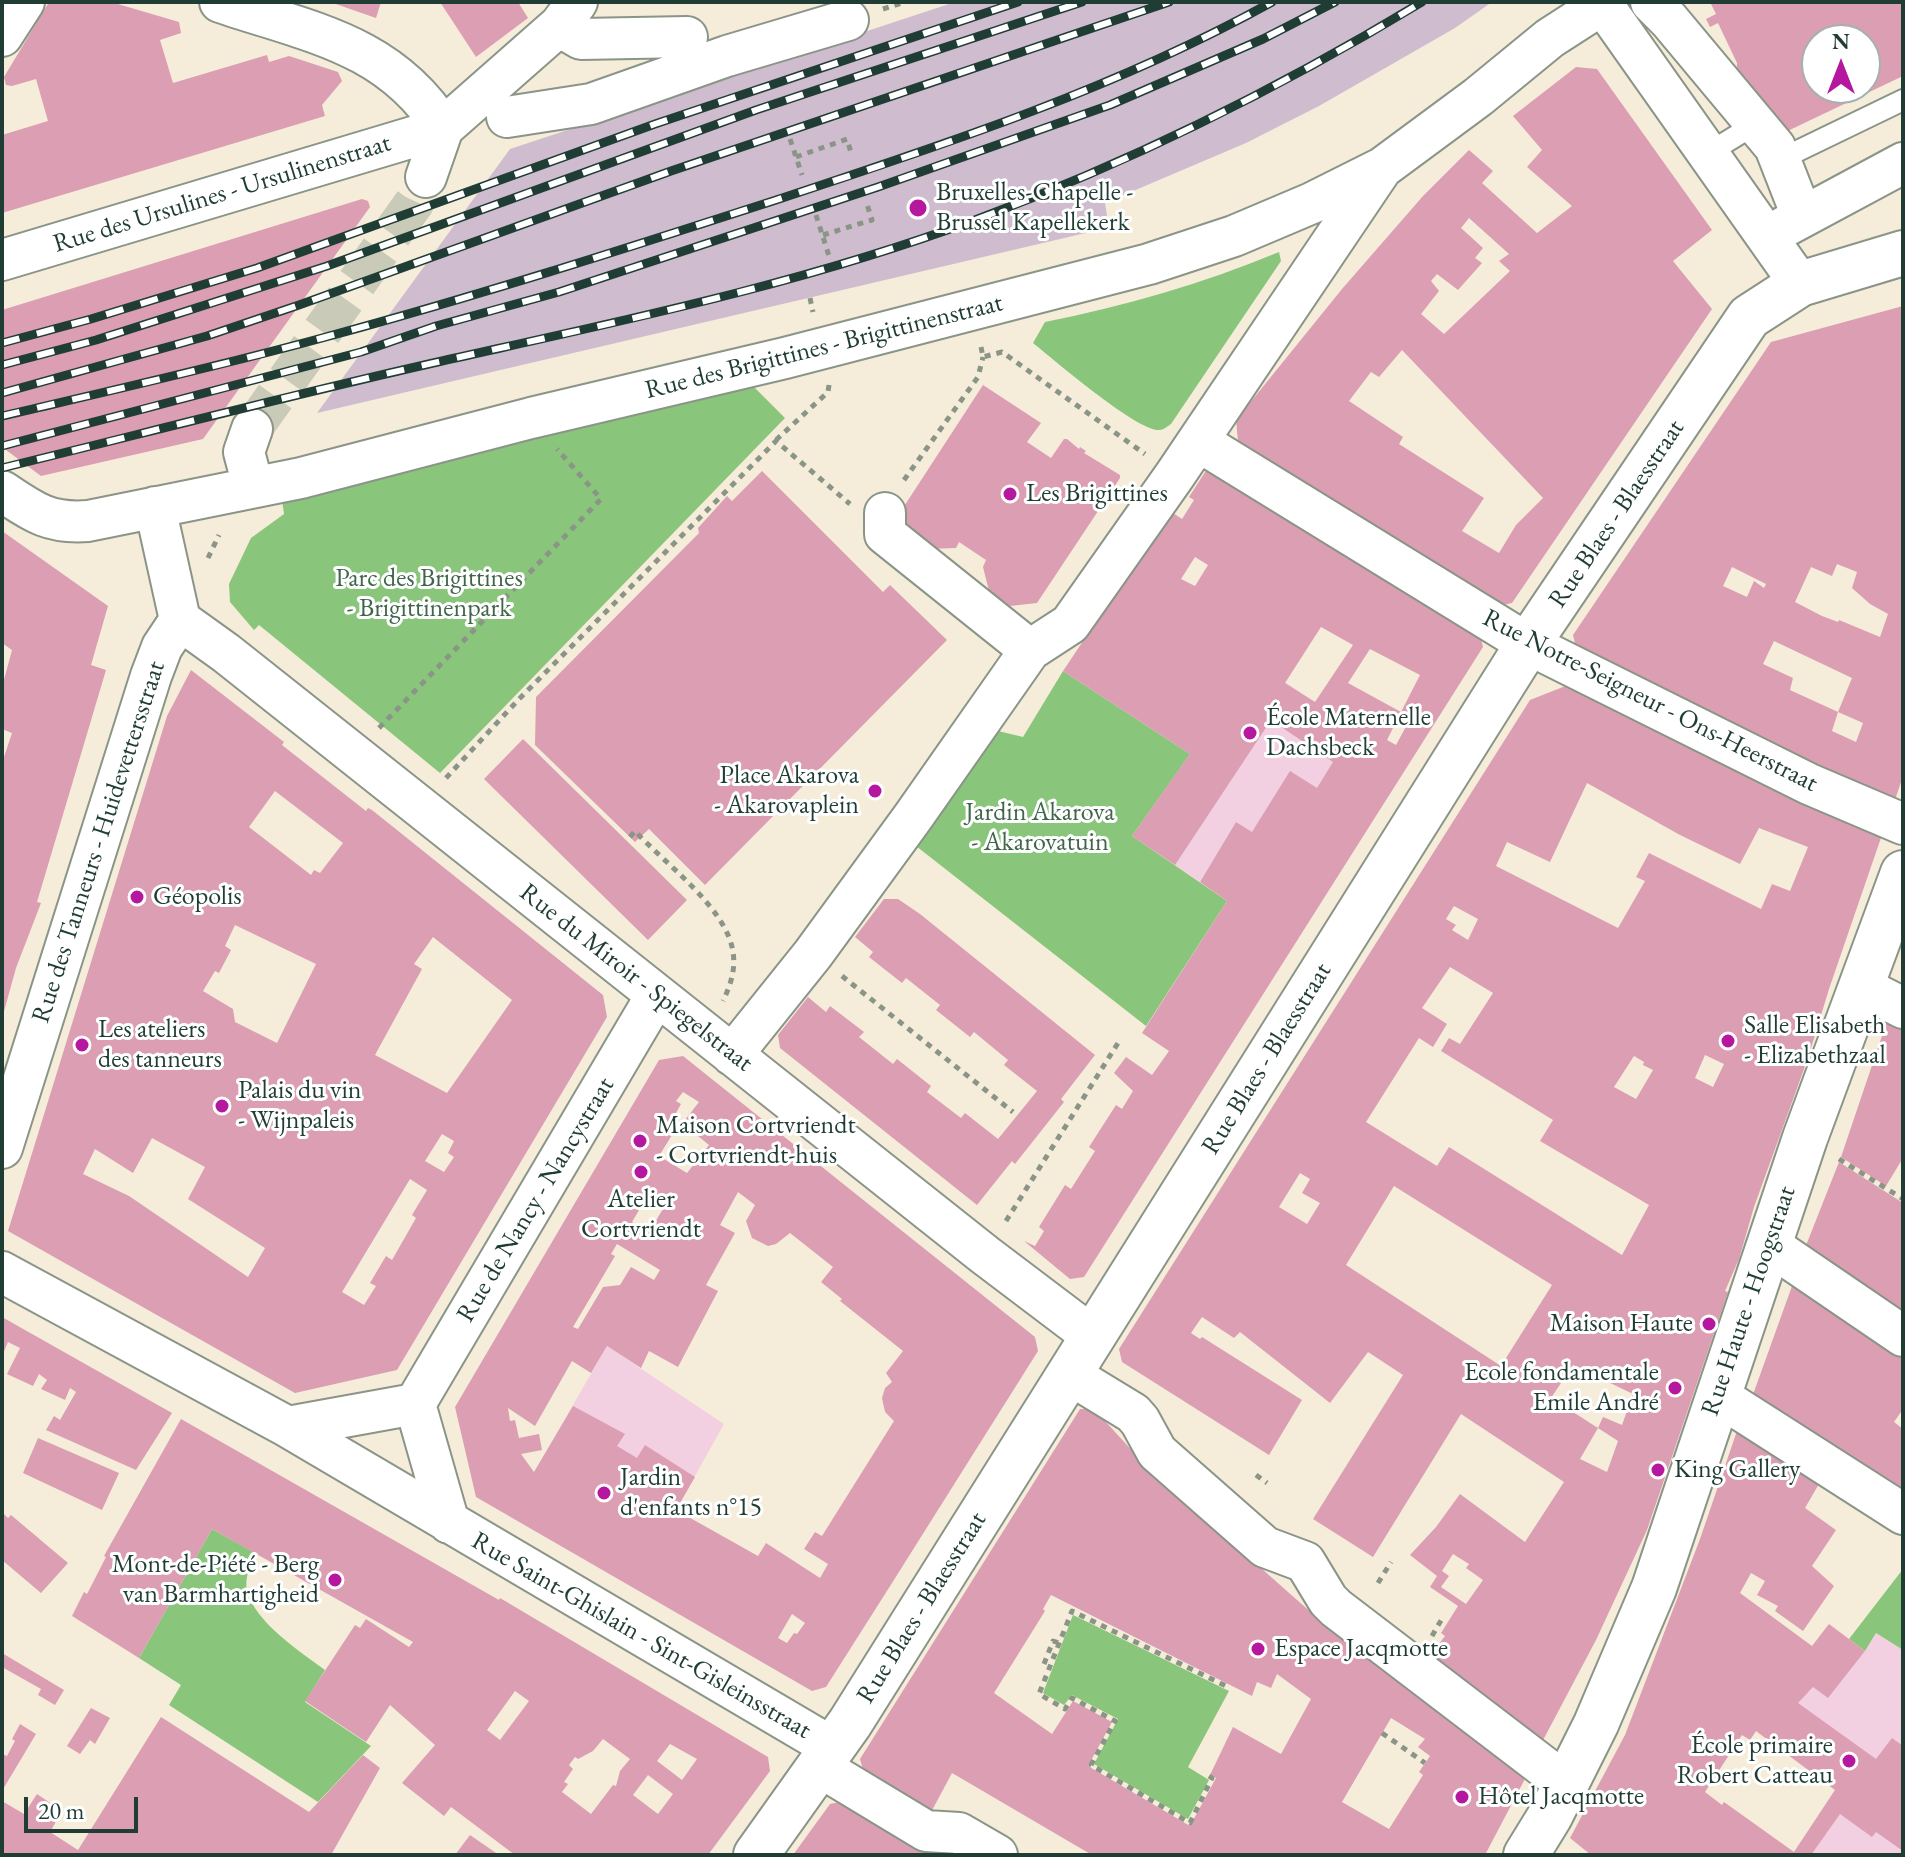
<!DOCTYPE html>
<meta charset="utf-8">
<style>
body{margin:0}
#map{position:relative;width:1905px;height:1857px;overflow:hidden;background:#f5edda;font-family:"EB Garamond",serif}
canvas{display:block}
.frame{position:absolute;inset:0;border:4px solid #1f3d34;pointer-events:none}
.north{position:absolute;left:1801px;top:24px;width:80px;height:80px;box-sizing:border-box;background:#fff;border:2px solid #a5b1ae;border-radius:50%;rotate:0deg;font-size:22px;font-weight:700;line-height:32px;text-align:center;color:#1f3d34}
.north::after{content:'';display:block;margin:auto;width:28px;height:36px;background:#b5179e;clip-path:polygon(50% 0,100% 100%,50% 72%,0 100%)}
.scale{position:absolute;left:24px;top:1797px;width:114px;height:36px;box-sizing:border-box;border:4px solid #1f3d34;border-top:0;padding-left:10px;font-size:24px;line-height:28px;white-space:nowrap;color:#1f3d34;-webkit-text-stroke:6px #fff;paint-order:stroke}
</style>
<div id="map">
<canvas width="1905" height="1857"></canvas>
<div class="frame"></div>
<div class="north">N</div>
<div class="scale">20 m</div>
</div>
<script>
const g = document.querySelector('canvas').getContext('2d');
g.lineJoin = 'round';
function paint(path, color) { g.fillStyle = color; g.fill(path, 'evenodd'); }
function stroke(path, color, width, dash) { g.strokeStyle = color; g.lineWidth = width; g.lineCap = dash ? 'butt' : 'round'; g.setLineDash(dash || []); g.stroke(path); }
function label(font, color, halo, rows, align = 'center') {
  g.font = font + ' "EB Garamond",serif'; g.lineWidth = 6; g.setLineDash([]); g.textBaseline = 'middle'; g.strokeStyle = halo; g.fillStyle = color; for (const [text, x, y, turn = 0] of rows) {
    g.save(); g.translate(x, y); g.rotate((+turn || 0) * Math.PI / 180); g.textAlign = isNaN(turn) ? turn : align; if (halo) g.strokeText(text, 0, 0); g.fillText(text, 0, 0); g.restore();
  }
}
paint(new Path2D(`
 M1253,661L1348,724L1327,757L1333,762L1331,885L1236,822L1200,882L1132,836Z
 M607,1346L724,1424L633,1587L509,1516Z
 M1876,1633L1903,1650V1855H1792L1835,1790L1756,1731L1783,1674L1809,1692L1813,1687L1828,1697L1865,1651Z`), '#f2cfe1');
paint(new Path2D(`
 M955,2H1492L1455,28L1319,106L1246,143L1105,203L1107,215L1102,224L1090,232L317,413L510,149Z`), '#cfbdcf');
paint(new Path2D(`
 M1279,252L1281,261L1171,424C1168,426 1163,430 1160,430C1139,433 1053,359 1033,343L1045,322C1125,306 1202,284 1279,252Z
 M746,379L785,418L440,773L259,625L254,630L230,602L229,584L251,538L284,514L282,500Z
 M1063,671L1190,754L1132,836L1227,901L1146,1026L916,846L994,730L1023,737Z
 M212,1529L257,1554C251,1565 244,1577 247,1590C254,1622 301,1652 325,1670L305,1702L371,1746L318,1802L169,1705L181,1685L139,1658Z
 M1903,1569V1650L1876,1633L1865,1651L1849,1639Z
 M1073,1615L1229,1691L1188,1767L1209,1780L1188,1819L1094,1764L1118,1719L1072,1695L1064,1705L1043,1693Z`), '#89c57a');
paint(new Path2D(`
 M49,2H111L179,22L181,33L160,40L173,83L267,55L269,62L289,56L338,72L342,81L322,105L325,116L2,213V135L48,121L36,79L12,86L6,85L4,77Z
 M330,2H381L376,18Z
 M440,2H518L528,18L476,57Z
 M1710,2H1903V76L1775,137L1746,78L1736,83L1737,63L1718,23L1710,27L1706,19L1716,14ZM1817,40H1865V88H1817Z
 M1576,67L1597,69L1712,230L1673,261L1712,309L1512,603L1499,606L1238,441L1236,420L1342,289L1423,196L1469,150L1493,171L1482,183L1537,233L1572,206L1527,167L1542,150L1513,116ZM1469,218L1509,254L1499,261L1510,271L1444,334L1421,314L1439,291L1431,281L1437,274L1458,290L1482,263L1475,258L1483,248L1461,228ZM1402,350L1543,498L1516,525L1499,553L1462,531L1484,498L1399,444L1403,437L1349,401L1371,372L1379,377Z
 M362,199L368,201L370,207L203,439L41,476L2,447V310Z
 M1903,306V776L1896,797L1887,800L1576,648L1573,635L1771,342ZM1837,564L1857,572L1852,588L1870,604L1888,614L1880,637L1839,620L1838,622L1822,616L1795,602L1811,567L1832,576ZM1732,567L1766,584L1764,588L1754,581L1747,597L1723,586ZM1774,641L1852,678L1838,712L1863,723L1856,742L1832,731L1838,712L1790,690L1793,678L1763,664Z
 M983,385L1041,423L1027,442L1051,458L1064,439H1067L1079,449L1080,447L1086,451L1084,453L1120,475V478L1037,603L1010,606L989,591L983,567L986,560L959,542L956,548L929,549L909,536L901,511Z
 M1209,466L1286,512L1283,517L1480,634L1483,647L1084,1277L1070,1279L1024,1241L1035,1246L1044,1231L1039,1227L1065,1185L1071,1189L1095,1151L1089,1147L1116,1105L1122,1109L1133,1091L1114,1073L1126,1057L1152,1075L1169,1051L1142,1033L1227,901L1200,882L1236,822L1252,832L1290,771L1317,788L1333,762L1271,720L1175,865L1132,836L1190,754L1063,671L1170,511L1182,519L1194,500L1189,497ZM1195,557L1208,565L1195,586L1181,579ZM1321,627L1353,645L1315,702L1285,683ZM1370,649L1420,675L1401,712L1348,683ZM1399,716L1409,721L1396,745L1387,740Z
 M762,471L883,592L890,585L947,640L705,885L649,829L635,842L535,745L536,697L699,533L698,528L727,496L732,501Z
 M2,531L108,606L91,665L106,670L37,902L41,903L16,968L3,1015L2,763L12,733L2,729V687L12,650L2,643Z
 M191,670L284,742L282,745L366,811L368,808L372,810L603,995L607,1017L397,1370L295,1393L8,1231L167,716ZM275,791L343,843L320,873L314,870L311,875L249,827ZM235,925L316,964L277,1043L235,1022L233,1009L203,991L215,971L219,973L231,950L225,946ZM433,937L512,1000L447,1093L375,1055L422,969L414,964ZM442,1134L454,1141L448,1153L454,1157L444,1172L425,1161ZM152,1138L205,1167L188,1199L265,1248L248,1277L129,1196L83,1174L95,1149L133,1173ZM410,1179L427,1190L412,1215L416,1218L392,1260L386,1256L370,1283L376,1286L364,1305L342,1292Z
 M1573,683L1722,760L1739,772L1741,768L1884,829L1829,989L1808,1058L1754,1207L1739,1259L1725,1291L1728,1292L1647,1530L1596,1640L1541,1744L1429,1657L1445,1636L1441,1633L1458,1606L1430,1587L1437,1576L1410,1555L1436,1527L1460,1494L1525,1542L1564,1482L1461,1414L1373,1557L1313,1519L1403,1375L1368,1352L1330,1403L1240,1332L1234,1338L1202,1317L1191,1333L1200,1339L1202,1337L1302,1400L1269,1455L1122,1362L1119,1349L1530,700ZM1587,783L1680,835L1740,864L1759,828L1808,847L1790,891L1772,884L1761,909L1649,853L1636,877L1645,881L1618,928L1496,866L1507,842L1550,862ZM1454,906L1478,919L1468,940L1452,930L1456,925L1446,919ZM1450,967L1493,993L1460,1044L1449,1038L1441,1051L1553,1120L1540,1141L1649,1205L1622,1255L1449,1147L1437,1166L1366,1122L1419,1038L1433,1047L1447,1024L1422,1008ZM1705,1055L1724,1064L1713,1087L1695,1078ZM1634,1056L1644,1062L1643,1065L1653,1070L1636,1099L1614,1087ZM1300,1173L1310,1179L1302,1193L1320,1203L1307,1224L1279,1207ZM1394,1186L1552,1285L1501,1366L1346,1265ZM1573,1365L1633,1394L1622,1425L1603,1417L1598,1428L1618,1441L1607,1472L1580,1459L1598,1428L1551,1398ZM1453,1554L1469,1564L1466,1568L1483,1580L1466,1604L1441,1587L1449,1576L1442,1571Z
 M523,739L687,900L648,940L484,779Z
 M884,899H898L920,914L1095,1055L1061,1099L1064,1102L1015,1164L1012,1161L977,1205L780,1048L778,1035L808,997L826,1012L830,1006L864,1032L859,1037L893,1064L897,1059L931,1086L927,1092L961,1118L965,1113L998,1139L1037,1091L1004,1065L1008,1060L974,1032L970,1037L936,1010L940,1005L906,978L902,983L869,957L873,952L855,937Z
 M1887,1021L1903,1030V1158L1886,1186L1841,1157Z
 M683,1056L1035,1337L1038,1351L892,1583L826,1687L812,1691L476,1497L455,1407L659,1060ZM683,1092L699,1102L685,1120L702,1132L698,1136L709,1145L687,1173L659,1156L672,1135L666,1131L681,1104L676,1101ZM738,1192L755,1205L746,1221L752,1238L768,1246L776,1244L790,1233L833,1267L821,1282L842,1299L840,1301L903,1351L886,1373L892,1382L885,1388L882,1398L885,1412L894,1421L822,1536L815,1532L804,1549L828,1564L820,1578L766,1543L758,1556L676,1510L695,1477L645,1445L637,1458L617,1446L625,1434L573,1406L534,1472L521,1454L542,1450L539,1434L519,1438L515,1420L510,1421L508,1408L535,1426L572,1361L591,1373L607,1346L641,1368L649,1351L678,1367L718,1291L706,1285L735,1233L720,1225ZM649,1193L666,1204L649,1232L632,1222ZM617,1244L660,1270L654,1280L631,1267L620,1285L603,1287L578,1329L573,1327L615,1256L611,1254ZM792,1614L805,1623L797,1634L794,1633L787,1643L778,1638Z
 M1839,1162L1903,1203V1322L1803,1253Z
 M1796,1275L1903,1349V1409L1894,1422L1903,1429V1494L1751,1400Z
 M2,1317L172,1413L136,1470L46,1430L54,1416L60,1420L76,1392L70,1388L65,1400L41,1389L47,1380L39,1374L33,1386L7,1374L20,1348L8,1342L2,1356Z
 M1080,1409H1094L1148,1468L1323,1623L1527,1775L1485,1855H1092L952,1773L929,1816L864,1773L860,1759ZM1051,1595L1252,1696L1257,1682L1271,1688L1277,1674L1311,1699L1281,1754L1233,1727L1210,1775L1216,1778L1190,1826L1088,1766L1112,1722L1073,1701L1052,1734L994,1693L1045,1611L1043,1609ZM1391,1718L1425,1739L1418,1747L1430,1756L1419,1772L1423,1775L1389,1829L1342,1802Z
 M181,1419L499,1600L500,1598L694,1713L768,1757L770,1771L708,1855H515L451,1807L444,1816L402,1783L435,1745L390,1705L366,1742L305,1701L355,1625L360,1628L366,1619L409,1647L413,1642L212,1529L139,1658L72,1616L84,1592L87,1594L106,1557L104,1556ZM515,1691L529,1701L500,1740L487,1730ZM603,1739L630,1759L620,1771L616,1786L613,1785L591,1814L562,1792L568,1784L564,1782L573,1769L569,1765L575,1757L578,1759L593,1751ZM670,1744L697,1759L682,1780L657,1761ZM648,1775L673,1794L658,1814L633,1795Z
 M1739,1425L1823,1477L1805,1508L1836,1530L1812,1566L1834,1586L1803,1631L1775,1611L1778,1606L1757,1595L1765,1581L1751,1573L1740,1593L1812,1646L1829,1624L1865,1651L1828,1698L1813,1687L1798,1703L1876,1759L1892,1738L1903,1746V1851L1876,1832L1872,1837L1840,1814L1811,1855H1591L1570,1838L1625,1735L1700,1539ZM1756,1731L1835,1790L1794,1852L1724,1802L1722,1805L1705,1792L1742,1735L1750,1740Z
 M38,1438L119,1473L102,1510L23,1473Z
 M2,1512L8,1518L11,1515L68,1563L41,1593L2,1560Z
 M2,1653L64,1690L55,1705L38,1695L41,1689L2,1667Z
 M91,1708L110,1718L95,1744L90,1740L80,1754L67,1746Z
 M161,1717L309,1812L363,1755L380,1768L331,1855H2V1801L24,1814L37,1794L62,1811L50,1832L78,1850Z
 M20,1724L36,1734L2,1791V1754L7,1756L15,1741L12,1739Z
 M844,1801L941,1855H793L830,1804Z
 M470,1835L499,1855H455Z`), '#db9eb3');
stroke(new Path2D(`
 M252,429L414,203L426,177`), '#cacab9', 40, [40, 20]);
const lane = new Path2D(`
 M1723,144L1749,128L1779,160L1903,100`);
const street = new Path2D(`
 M220,2C308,32 389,43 443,128
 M1651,2L1669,20L1775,147L1802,216
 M1603,5L1800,284
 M569,32L581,39L687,37
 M2,36L24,2
 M507,117L591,104L727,56L848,20
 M426,177L443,128
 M1784,227L1903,163
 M2,260L443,128L560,25L577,2
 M252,429L244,452L253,486
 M1198,441L1528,644L1809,784L1903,824
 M2,491C33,512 49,524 88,521L301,478L531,418L785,358L1149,264L1234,236L1312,203L1382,168
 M885,513V534L1030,650
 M180,620L226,653L985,1255L1092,1336
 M1860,986L1903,1008
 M732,1055L813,954L913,817L1030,650L1070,624L1175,475L1382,168L1478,97L1550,38L1606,2
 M2,1148L151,676L162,647L180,620L155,507
 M1768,1244L1903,1336
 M2,1272L288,1427L833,1748
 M1069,1374L1133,1413L1140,1421L1157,1452L1265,1547L1305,1562L1328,1600L1336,1608L1565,1783
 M1717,1395L1903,1514
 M415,1404L656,996
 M415,1404L449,1523
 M288,1427L415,1404
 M820,1767L926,1831L959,1833L997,1855`);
const secondary = new Path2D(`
 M756,1855L850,1723L1528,644L1749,317L1800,284L1903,253
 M1526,1855L1550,1816L1596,1724L1654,1588L1805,1138L1903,873`);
stroke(lane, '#8a9587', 24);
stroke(street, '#8a9587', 44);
stroke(secondary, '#8a9587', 48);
stroke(new Path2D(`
 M883,9L905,2
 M790,139L802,175
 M796,157L847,139L852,156
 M816,215L829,256
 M823,235L872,220L866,201
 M810,298L813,312
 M981,347L983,357L1002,352L1145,454
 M776,440L828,392L829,385
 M904,480L978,377L983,357
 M208,558L219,535
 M379,728L601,499L557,449
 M446,778L519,699L776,441L850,504
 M630,837L635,831C664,863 727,908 733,952C736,970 730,986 723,1001
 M842,976L1013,1112
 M1839,1159L1903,1199
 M1006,1221L1118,1043
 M1256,1475L1267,1483
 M1378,1583L1391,1562
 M1432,1636L1443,1617
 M1044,1664L1053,1641L1059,1643
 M1382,1733L1425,1763
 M1209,1776L1212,1778L1190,1823L1091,1765L1115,1721L1072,1698L1065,1709L1039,1694L1072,1611L1230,1688`), '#8a9587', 5, [6, 6]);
stroke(lane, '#fff', 20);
stroke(street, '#fff', 40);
stroke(secondary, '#fff', 44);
const rail = new Path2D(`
 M2,343L91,319L257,268L655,124L1018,2
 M2,365L96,340L327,266L756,110L1082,2
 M2,393L207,336L299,305L671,171L1169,2
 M2,416C109,391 216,367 322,338C474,297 624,249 773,201C943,145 1115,89 1272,2
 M2,446L361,352L436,326L559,292L878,187L1110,105L1263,39L1335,2
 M2,468C149,432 295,394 442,361C621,321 802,284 975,220C1131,162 1280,88 1422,2`);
stroke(rail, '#1f3d34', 9);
stroke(rail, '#fff', 6, [18]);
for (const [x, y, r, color] of [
 [918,208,10,"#b5179e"],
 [1010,494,8,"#b5179e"],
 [1250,733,8,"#b5179e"],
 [875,791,8,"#b5179e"],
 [137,897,8,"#b5179e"],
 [1728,1041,8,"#b5179e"],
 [82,1045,8,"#b5179e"],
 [222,1106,8,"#b5179e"],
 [640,1141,8,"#b5179e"],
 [641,1172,8,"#b5179e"],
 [1709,1324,8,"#b5179e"],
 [1675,1388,8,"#b5179e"],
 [1658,1470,8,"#b5179e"],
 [604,1493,8,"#b5179e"],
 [335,1580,8,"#b5179e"],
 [1258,1649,8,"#b5179e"],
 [1849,1761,8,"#b5179e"],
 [1462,1797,8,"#b5179e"]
]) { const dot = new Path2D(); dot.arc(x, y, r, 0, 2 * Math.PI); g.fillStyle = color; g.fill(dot); stroke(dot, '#fff', 3); }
label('26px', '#1f3d34', '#fff', [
 ["Bruxelles-Chapelle -",936,193],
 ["Brussel Kapellekerk",936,223],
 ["Les Brigittines",1026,494],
 ["École Maternelle",1266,718],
 ["Dachsbeck",1266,748],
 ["Place Akarova",859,776,"right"],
 ["- Akarovaplein",859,806,"right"],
 ["Géopolis",153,897],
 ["Salle Elisabeth",1744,1026],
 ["- Elizabethzaal",1744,1056],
 ["Les ateliers",98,1030],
 ["des tanneurs",98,1060],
 ["Palais du vin",238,1091],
 ["- Wijnpaleis",238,1121],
 ["Maison Cortvriendt",656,1126],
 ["- Cortvriendt-huis",656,1156],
 ["Atelier",641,1200,"center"],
 ["Cortvriendt",641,1230,"center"],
 ["Maison Haute",1693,1324,"right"],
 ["Ecole fondamentale",1659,1373,"right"],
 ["Emile André",1659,1403,"right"],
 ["King Gallery",1674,1470],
 ["Jardin",620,1478],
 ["d'enfants n°15",620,1508],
 ["Mont-de-Piété - Berg",319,1565,"right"],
 ["van Barmhartigheid",319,1595,"right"],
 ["Espace Jacqmotte",1274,1649],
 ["École primaire",1833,1746,"right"],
 ["Robert Catteau",1833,1776,"right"],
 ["Hôtel Jacqmotte",1478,1797]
], 'left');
label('26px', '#1f3d34', '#fff', [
 ["Rue des Ursulines - Ursulinenstraat",222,194,-17],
 ["Rue des Brigittines - Brigittinenstraat",824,347,-14],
 ["Rue Blaes - Blaesstraat",1617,514,-56],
 ["Rue Notre-Seigneur - Ons-Heerstraat",1650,701,27],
 ["Rue des Tanneurs - Huidevettersstraat",99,842,-72],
 ["Rue du Miroir - Spiegelstraat",636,978,38],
 ["Rue Blaes - Blaesstraat",1267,1059,-58],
 ["Rue de Nancy - Nancystraat",536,1200,-59],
 ["Rue Haute - Hoogstraat",1749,1301,-71],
 ["Rue Blaes - Blaesstraat",922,1608,-58],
 ["Rue Saint-Ghislain - Sint-Gisleinsstraat",641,1636,30]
]);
label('26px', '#3f6649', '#fff', [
 ["Parc des Brigittines",429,579],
 ["- Brigittinenpark",429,609],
 ["Jardin Akarova",1040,813],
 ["- Akarovatuin",1040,843]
]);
</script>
